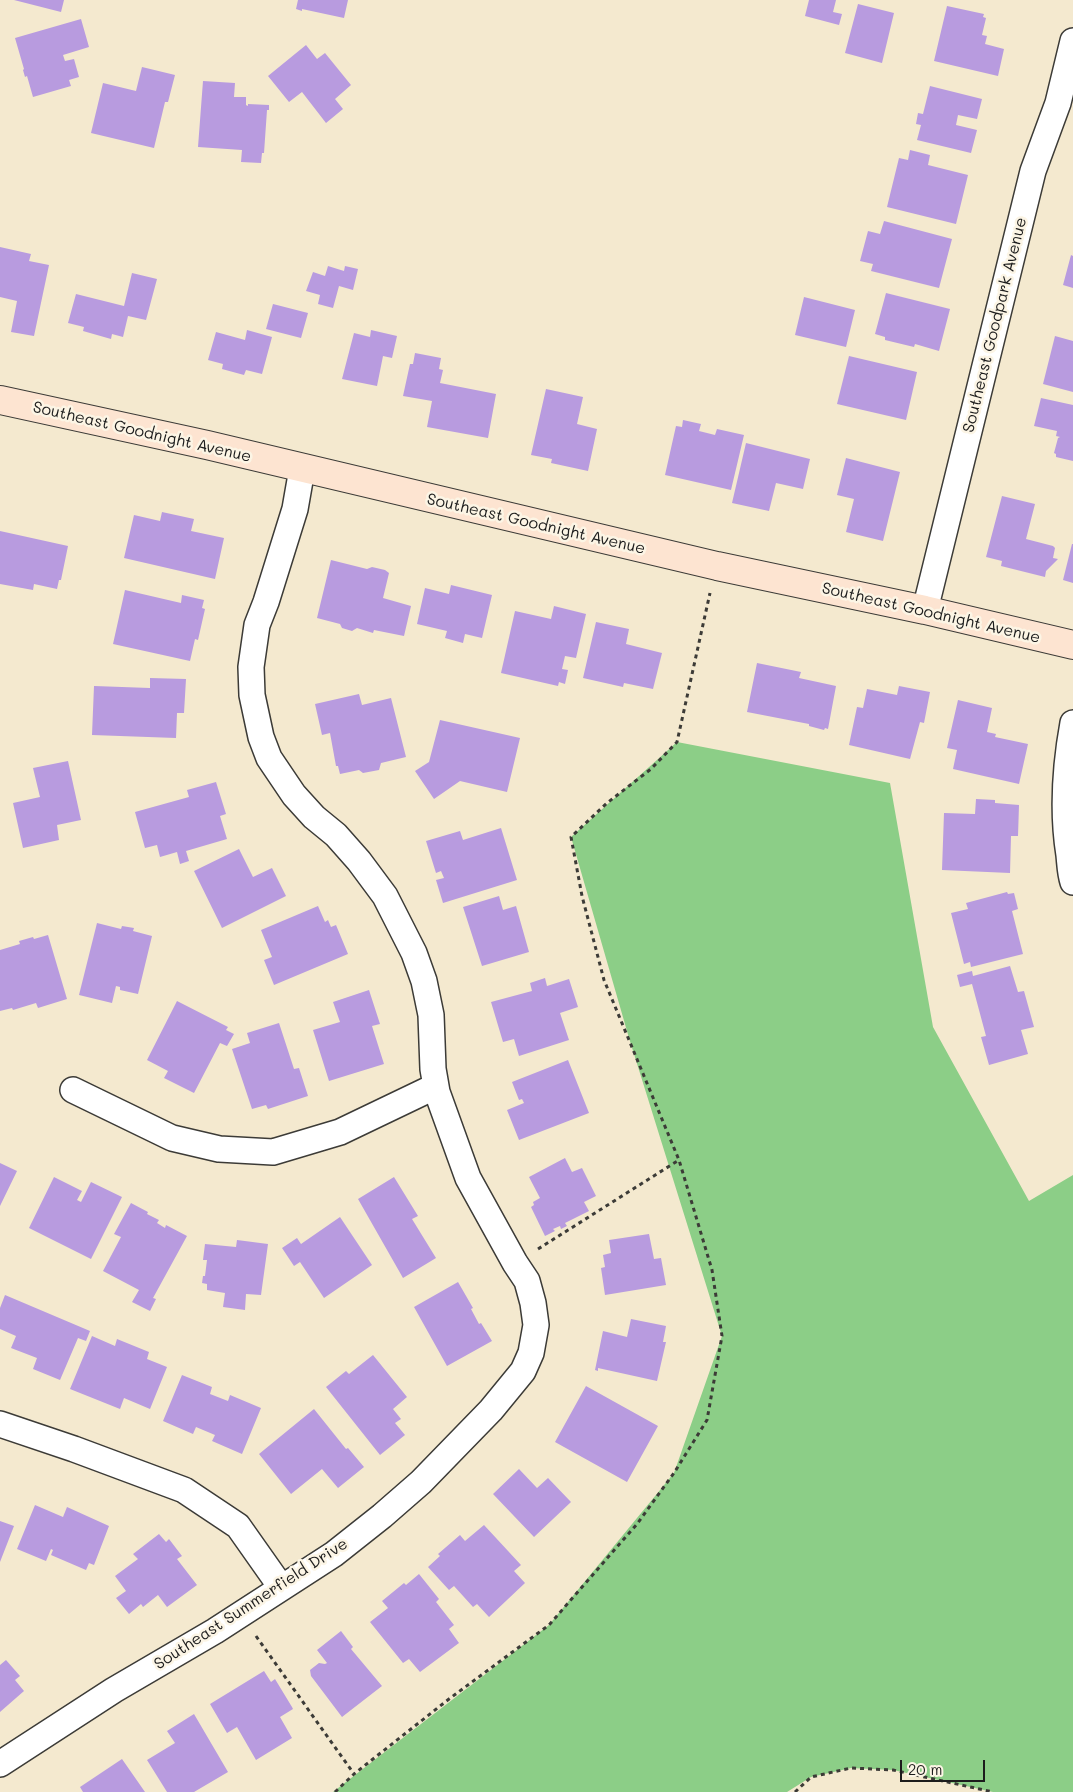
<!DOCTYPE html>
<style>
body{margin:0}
#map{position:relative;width:1073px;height:1792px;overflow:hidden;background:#f4e9cf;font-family:Mali,sans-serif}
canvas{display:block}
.scale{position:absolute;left:900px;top:1760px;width:85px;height:22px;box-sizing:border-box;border:2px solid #1c1c1c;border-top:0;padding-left:6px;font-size:15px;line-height:18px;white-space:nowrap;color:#1c1c1c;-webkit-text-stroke:4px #fcf5e5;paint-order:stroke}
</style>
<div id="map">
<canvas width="1073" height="1792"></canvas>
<div class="scale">20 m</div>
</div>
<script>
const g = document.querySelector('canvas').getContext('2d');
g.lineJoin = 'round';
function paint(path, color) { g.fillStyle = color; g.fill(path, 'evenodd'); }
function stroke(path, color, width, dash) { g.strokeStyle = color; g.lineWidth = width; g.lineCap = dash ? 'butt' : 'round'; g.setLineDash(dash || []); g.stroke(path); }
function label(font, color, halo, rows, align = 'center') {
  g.font = font + ' Mali,sans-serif'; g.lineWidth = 5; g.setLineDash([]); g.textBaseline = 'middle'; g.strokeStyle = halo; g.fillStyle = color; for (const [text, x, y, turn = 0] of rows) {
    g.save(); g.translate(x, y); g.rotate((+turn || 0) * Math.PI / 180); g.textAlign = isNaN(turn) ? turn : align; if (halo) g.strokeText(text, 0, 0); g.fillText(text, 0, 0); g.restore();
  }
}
paint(new Path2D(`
 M677,742L890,783L933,1027L1029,1201L1073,1175V1792H993L893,1770L851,1768L811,1777L787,1792H333L549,1625L674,1473L722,1336L629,1038L571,837Z`), '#8cce87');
paint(new Path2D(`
 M14,0H64L61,12Z
 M298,0H348L344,18L302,9V11L296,9Z
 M809,0H836L833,12L842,14L839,25L805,16Z
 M858,4L894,13L882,63L845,53Z
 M947,6L984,14L983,17L986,18L982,35L987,36L985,44L1004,49L998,76L934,61Z
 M81,19L89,47L63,55L65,61L74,59L79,77L69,80L71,86L33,97L27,76L25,77L23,70L24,69L15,38Z
 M306,45L317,59L325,53L351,85L335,99L343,109L326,123L302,92L289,102L268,76Z
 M142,67L175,75L168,102H165L154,148L91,133L103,83L136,91Z
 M203,81L235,83L234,97H246V105L248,106V104L269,105V110H267L264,153H262L261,163L241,162L242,150L198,147Z
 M930,86L982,99L977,119L958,115L956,125L977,130L971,153L917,140L921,125L916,124L918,113L923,114Z
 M910,150L930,155L928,165L968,175L956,224L887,207L899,158L908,160Z
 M884,221L952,239L939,288L871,271L873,264L860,261L868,231L880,234Z
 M0,247L31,254L29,261L49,265L34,336L11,332L17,301L0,297Z
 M1071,255L1073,256V288L1063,285Z
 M328,266L344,271L345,266L358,269L353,290L339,286L333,308L318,304L320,295L306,291L313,272L325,276Z
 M132,273L157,279L146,320L128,316L123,337L112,334L111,339L83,331L84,327L68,323L76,294L124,306Z
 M886,293L950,309L939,351L915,344L914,347L885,340V337L875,334Z
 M804,297L855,310L846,347L795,335Z
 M273,304L308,313L301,338L266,329Z
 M247,330L272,337L262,374L246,370L244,375L222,369L223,364L208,360L216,332L245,340Z
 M371,330L397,336L392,358L383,356L377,386L342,379L354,333L370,337Z
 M1055,336L1073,341V392L1043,384Z
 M415,353L441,358L439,369L443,370L440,383L496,394L488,438L427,427L432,401L403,396L410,364H413Z
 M849,356L917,372L906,420L837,404Z
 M546,389L583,397L577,424L597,429L588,471L551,463L552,459L531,455Z
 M1041,398L1073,405V461L1056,457V454L1054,453L1058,438L1060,437L1056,436L1057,431L1034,426Z
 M683,420L701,424L699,431L715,435L717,429L744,435L731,490L665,475L676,426L682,427Z
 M746,443L810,459L803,489L776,483L769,511L732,503Z
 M846,458L900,472L883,541L846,532L854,499L837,495Z
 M1002,496L1035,504L1026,539L1053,546L1055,548L1053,558L1058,559L1046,571L1045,577L1001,566L1002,561L986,557Z
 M162,512L194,519L191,531L224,538L215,579L124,558L134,515L160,521Z
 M0,531L68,546L61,580H59L57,589L34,584L33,590L0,584Z
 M1072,544H1073V583L1063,580Z
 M331,560L367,569L372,567L385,570L389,573L383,598L411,606L404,636L374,630L373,633L357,628L352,631L342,628L340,624L317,618Z
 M451,585L492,595L482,638L465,634L463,643L445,638L447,631L417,624L425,588L449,594Z
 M125,590L181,603L182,595L204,600L202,608L205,609L198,640L195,639L190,661L113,644Z
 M554,606L586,614L576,658L565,656L562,669L568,670L565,684L559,682L558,686L501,673L515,611L551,619Z
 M596,622L629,629L626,644L662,653L653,689L624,683L623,687L583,678Z
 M757,663L801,672L799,678L836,686L828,729L825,728L824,730L809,726V724L747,712Z
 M150,678L186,679L184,713H177L176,738L92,735L94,686L150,688Z
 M899,686L930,692L924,723L920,722L910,759L849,745L857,707L863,708L867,689L897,695Z
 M359,694L362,705L391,698L406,757L381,763L379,770L363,773L359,770L340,774L338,766H336L330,733L322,735L315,704Z
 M958,700L992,708L987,732L996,734L995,737L1028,744L1019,784L953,769L957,750L947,748Z
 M440,720L520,738L507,792L460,781L434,799L415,771L429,762Z
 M68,761L81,820L57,825L59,840L23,848L13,803L40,797L33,768Z
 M216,782L226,814L220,816L227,839L186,851L189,861L180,864L177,852L160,857L157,845L145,848L135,812L189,797L187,790Z
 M976,799L995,800V803L1019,805L1018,836H1011L1010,873L942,870L944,813L975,814Z
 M501,828L517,880L443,903L436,880L444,878L441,871L436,873L426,841L460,831L463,840Z
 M239,849L253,877L272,868L286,896L222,928L194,871Z
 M1007,892L1008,894L1014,893L1018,909L1012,911L1023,954L971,967L970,962L964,964L951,913L968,909L966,903Z
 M499,896L503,910L516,906L529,952L482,966L463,907Z
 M318,906L325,922L328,920L331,927L336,925L348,954L274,985L264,960L272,957L261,930Z
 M97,923L121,929L122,926L134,928L133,931L152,936L138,994L120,990V987L116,986L112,1003L79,995Z
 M48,935L67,999L38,1008L36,1003L13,1010L12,1008L0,1011V950L20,944L19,941L33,937L34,939Z
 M1010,966L1018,992L1024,991L1034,1027L1021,1030L1028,1054L989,1065L981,1037L986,1036L972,984L960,987L957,975L972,971L973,976Z
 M545,978L547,986L569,979L578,1007L560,1013L569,1040L519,1056L514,1039L503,1042L491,1002L532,991L530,983Z
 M369,990L380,1024L372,1026L384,1064L329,1081L313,1030L340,1022L333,1002Z
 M177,1001L228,1027L226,1030L234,1034L227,1046L220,1043L194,1093L164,1078L168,1071L147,1060Z
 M279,1023L294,1069L299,1068L308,1096L268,1109L266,1105L252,1109L232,1049L250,1043L247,1033Z
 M568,1060L589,1113L519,1140L507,1110L524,1103L522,1099L519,1100L512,1082Z
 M565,1158L572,1172L582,1168L596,1196L584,1202L589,1211L565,1223L567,1226L561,1229L560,1226L553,1229L555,1231L545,1236L531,1207L534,1205L533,1202L540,1198L529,1177Z
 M0,1163L17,1171L0,1206Z
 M54,1177L82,1191L77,1200L81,1202L91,1182L122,1197L91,1259L29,1228Z
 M394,1177L418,1216L412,1219L436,1258L403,1278L358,1199Z
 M131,1203L148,1212L147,1214L159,1220L157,1223L165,1228L166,1225L187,1236L153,1298L156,1299L150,1311L132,1302L139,1290L103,1271L121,1237L114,1234Z
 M340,1217L372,1265L324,1298L300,1262L294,1266L282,1248L297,1238L301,1244Z
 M649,1234L654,1259L661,1258L666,1285L605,1295L601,1268L605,1267L603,1255L611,1253L609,1240Z
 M237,1240L268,1244L261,1295L246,1294L245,1310L223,1307L225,1293L207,1290V1284L202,1283L203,1276H205L207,1260H203L205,1244L236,1247Z
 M458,1282L473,1308L471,1309L479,1324L481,1323L492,1341L447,1366L414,1307Z
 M5,1295L90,1331L86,1341L78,1338L60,1380L33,1369L37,1358L11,1348L16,1336L0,1329V1308Z
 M631,1319L666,1326L663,1342H666L657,1381L598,1368V1371L595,1370L603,1331L627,1337Z
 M92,1336L115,1346L117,1339L149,1352L147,1359L167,1367L150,1409L124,1398L120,1409L70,1389Z
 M373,1355L407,1397L393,1409L401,1419L395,1423L405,1435L380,1455L326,1387L346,1371L349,1374Z
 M182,1375L212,1387L210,1394L228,1401L230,1395L261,1408L242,1454L212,1441L215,1435L196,1427L193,1434L163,1421Z
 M586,1386L658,1426L627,1482L555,1442Z
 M314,1409L346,1449L348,1448L364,1467L338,1488L322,1469L291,1494L259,1454Z
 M519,1469L537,1488L548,1478L571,1502L534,1537L493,1494Z
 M35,1505L63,1517L67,1507L109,1526L94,1565L89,1563L86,1570L51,1555L53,1550L51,1549L46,1561L17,1549Z
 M0,1521L14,1526L0,1562Z
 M484,1525L521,1565L514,1571L525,1583L489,1617L477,1604L473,1607L454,1586L449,1590L428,1567L440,1556L438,1554L460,1535L465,1541Z
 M159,1534L166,1542L169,1539L182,1556L177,1559L197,1585L167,1607L158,1595L143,1607L141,1604L129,1614L116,1598L126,1591L115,1576L138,1559L133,1554Z
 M419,1574L439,1599L436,1602L454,1625L449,1629L459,1643L420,1672L409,1659L403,1663L370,1622L388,1608L382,1601L404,1583L406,1585Z
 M341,1631L353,1647L351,1649L382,1686L342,1717L311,1676L310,1670L319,1663L325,1664L327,1663L317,1650Z
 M6,1660L20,1676L15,1680L24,1691L0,1712V1665Z
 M264,1671L271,1682L275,1679L292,1707L293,1709L280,1717L292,1738L256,1760L237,1727L227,1733L210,1704Z
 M194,1714L228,1772L194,1792H167L147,1760L175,1743L167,1731Z
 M122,1759L145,1792H83L80,1787Z`), '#b89bdf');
const street = new Path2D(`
 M925,610L1033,171L1058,103L1073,41
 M1073,723C1065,767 1062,811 1069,855C1070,864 1070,873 1073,882
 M73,1090L172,1138L219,1149L273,1152L340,1132L436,1086
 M0,1424L74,1449L184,1490L238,1526L281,1587
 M0,1764L114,1690L215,1631L334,1554L382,1516L421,1482L491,1410L523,1371L531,1353L536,1325L533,1303L527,1281L515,1263L468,1178L437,1092L433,1069L431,1015L424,981L414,953L385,896L359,861L336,835L314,817L294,795L269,758L261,737L252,695L251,667L257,625L266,602L295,509L302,469`);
const secondary = new Path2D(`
 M0,400L207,445L717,566L925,610L1073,645`);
stroke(street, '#3c3b37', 28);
stroke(secondary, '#3c3b37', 30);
stroke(new Path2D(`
 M538,1249L679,1160
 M256,1636L354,1774
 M335,1792L354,1774L449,1699L549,1625L637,1524L674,1473L707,1420L722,1336L712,1270L679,1160L604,980L582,896L571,837L607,803L651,769L677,742L710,593
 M795,1792L811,1777L851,1768L893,1770L993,1792`), '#3c3b37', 3, [4, 4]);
stroke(street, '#fff', 25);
stroke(secondary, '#fde4d1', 28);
label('16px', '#1c1c1c', '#fcf5e5', [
 ["Southeast Goodpark Avenue",995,325,-76],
 ["Southeast Goodnight Avenue",142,432,13],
 ["Southeast Goodnight Avenue",536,524,13],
 ["Southeast Goodnight Avenue",931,613,13],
 ["Southeast Summerfield Drive",251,1604,-33]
]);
</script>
